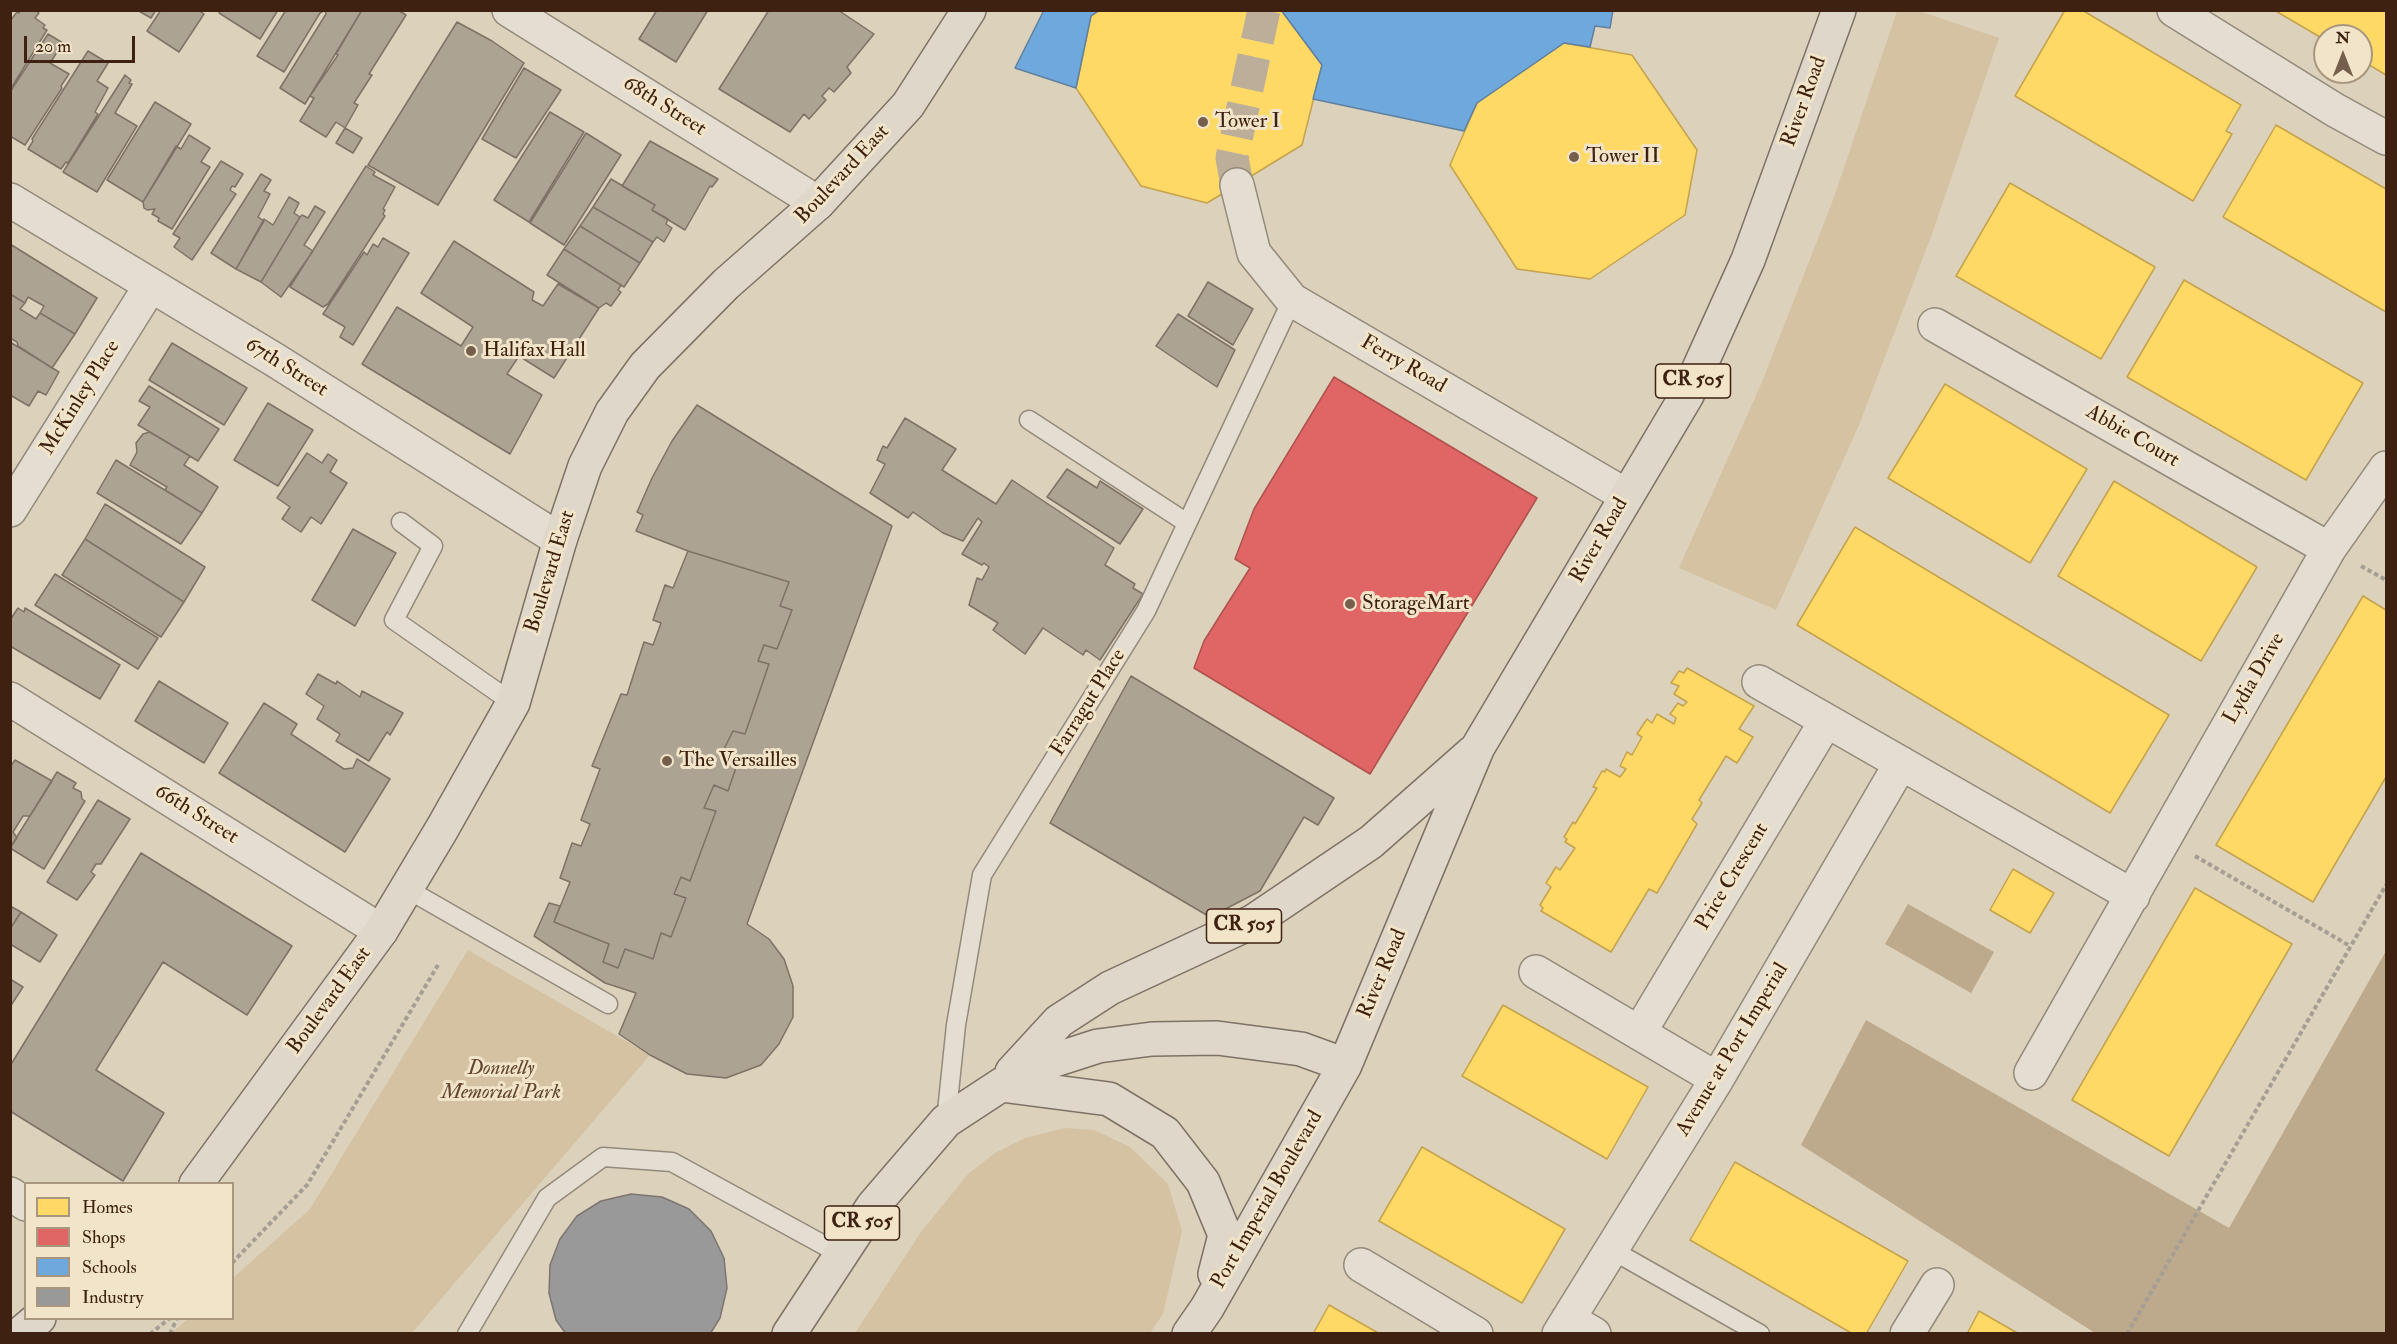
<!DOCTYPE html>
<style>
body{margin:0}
#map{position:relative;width:2397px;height:1344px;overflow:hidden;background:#dcd1ba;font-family:"IM FELL Double Pica",serif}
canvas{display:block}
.frame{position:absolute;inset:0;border:12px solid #3e2110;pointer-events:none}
.legend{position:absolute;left:24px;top:1182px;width:210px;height:138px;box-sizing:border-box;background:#f1e4c9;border:2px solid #a9967f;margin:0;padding:8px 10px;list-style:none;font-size:18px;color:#3e2110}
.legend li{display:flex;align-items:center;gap:12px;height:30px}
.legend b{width:30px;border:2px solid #a9967f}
.north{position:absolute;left:2313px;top:24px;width:60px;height:60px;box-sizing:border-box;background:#f1e4c9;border:2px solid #a9967f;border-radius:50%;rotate:0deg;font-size:16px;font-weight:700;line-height:24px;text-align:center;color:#3e2110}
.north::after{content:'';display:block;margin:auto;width:21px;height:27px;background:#755f4c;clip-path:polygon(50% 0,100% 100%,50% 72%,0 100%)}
.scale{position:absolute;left:24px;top:36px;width:111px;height:27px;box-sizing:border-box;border:3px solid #3e2110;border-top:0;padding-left:8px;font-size:18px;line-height:21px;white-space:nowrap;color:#3e2110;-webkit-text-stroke:4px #f1e4c9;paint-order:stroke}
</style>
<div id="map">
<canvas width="2397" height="1344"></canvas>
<div class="frame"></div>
<ul class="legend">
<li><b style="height:16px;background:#ffd966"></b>Homes</li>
<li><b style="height:16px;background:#e06666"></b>Shops</li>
<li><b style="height:16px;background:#6fa8dc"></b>Schools</li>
<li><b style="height:16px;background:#999"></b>Industry</li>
</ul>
<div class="north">N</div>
<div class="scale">20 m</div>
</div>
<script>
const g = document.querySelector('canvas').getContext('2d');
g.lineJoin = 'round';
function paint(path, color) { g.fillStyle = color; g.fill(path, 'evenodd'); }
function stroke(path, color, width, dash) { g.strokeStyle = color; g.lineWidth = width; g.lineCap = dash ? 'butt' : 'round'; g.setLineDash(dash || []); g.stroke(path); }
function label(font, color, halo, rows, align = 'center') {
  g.font = font + ' "IM FELL Double Pica",serif'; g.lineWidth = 6; g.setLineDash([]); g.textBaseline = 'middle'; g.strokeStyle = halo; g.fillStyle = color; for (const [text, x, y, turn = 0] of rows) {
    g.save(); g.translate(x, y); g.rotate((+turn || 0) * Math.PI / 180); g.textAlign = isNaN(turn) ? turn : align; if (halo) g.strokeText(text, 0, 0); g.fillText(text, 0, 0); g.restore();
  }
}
paint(new Path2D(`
 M1897,11H1919L1999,38L1932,234L1859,425L1776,610L1679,568L1762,382L1833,200Z
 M468,950L650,1055L412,1333H171L188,1319L232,1318L233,1278L310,1209Z
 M1065,1128L1094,1130L1130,1147L1168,1184L1182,1231L1163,1314L1150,1333H855L921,1232L968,1174L995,1153L1025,1138Z`), '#d4c2a3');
paint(new Path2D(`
 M1908,904L1994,952L1971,993L1885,944Z
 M2386,951V1333H2095L1801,1145L1866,1020L2229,1228Z`), '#bda98b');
const homes = new Path2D(`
 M1100,10H1281L1322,65L1302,145L1207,203L1141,186L1076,88L1091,16Z
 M2065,10H2082L2241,105L2226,131L2232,134L2193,201L2015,96Z
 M2274,10H2386V75L2361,60V36H2325V40Z
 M1564,43L1632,55L1697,150L1685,215L1590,279L1517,269L1450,165L1477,103Z
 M2276,125L2386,189V312L2223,217Z
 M2010,183L2155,267L2101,359L1956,276Z
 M2184,280L2363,383L2306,480L2127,377Z
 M1945,384L2087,469L2030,563L1888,478Z
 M2114,481L2257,567L2201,661L2058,576Z
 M1855,527L2169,715L2110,813L1797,625Z
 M2363,596L2386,610V777L2313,902L2216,845Z
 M1687,668L1754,706L1739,729L1753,737L1737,763L1726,756L1699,800L1702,803L1692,819L1697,824L1657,893L1649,889L1611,952L1541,911L1543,908L1540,905L1551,887L1546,883L1556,867L1560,870L1575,848L1565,842L1567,839L1564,837L1573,822L1575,824L1597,788L1593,787L1602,771L1605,772L1606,769L1620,777L1626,769L1620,766L1627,752L1632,755L1642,737L1637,734L1647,719L1652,723L1657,714L1674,724L1676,718L1670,714L1678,703L1683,706L1687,702L1674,694L1679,686L1671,683L1679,671L1684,673Z
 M2013,869L2054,893L2030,933L1990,910Z
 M2195,888L2292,944L2169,1156L2072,1100Z
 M1503,1005L1648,1087L1607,1159L1462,1076Z
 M1422,1147L1565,1229L1522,1303L1379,1221Z
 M1735,1162L1908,1261L1866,1334H1853L1690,1240Z
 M1329,1305L1380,1334H1313Z
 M1979,1311L2019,1334H1967Z`);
paint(homes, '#ffd966');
stroke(homes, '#c5a24c', 1.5);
const shops = new Path2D(`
 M1334,377L1537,498L1370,774L1194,668L1204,641L1250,568L1235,559L1254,509Z`);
paint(shops, '#e06666');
stroke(shops, '#af514c', 1.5);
const schools = new Path2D(`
 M1044,10H1100L1091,16L1076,88L1015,68Z
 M1281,10H1613L1610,28L1595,26L1590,47L1564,43L1477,103L1464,131L1313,99L1322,65Z`);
paint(schools, '#6fa8dc');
stroke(schools, '#60809f', 1.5);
const industry = new Path2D(`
 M631,1194L662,1197L689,1209L711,1231L724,1258L727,1288L720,1318L710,1334H566L556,1320L549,1293L550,1265L560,1239L577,1216L601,1201Z`);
paint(industry, '#999');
stroke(industry, '#7e7570', 1.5);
const building = new Path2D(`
 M21,10H35L39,13L35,18L45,25L43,28L47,30L10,90V21L17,12L19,13Z
 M137,10H156L151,18Z
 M161,10H198L204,14L179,52L147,31Z
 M221,10H278L260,39L219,13Z
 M286,10H325L320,13L284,72L257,56Z
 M325,10H362L305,104L280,88L326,14Z
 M362,10H398L406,15L369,74L372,75L354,103L358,105L345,128L336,122L326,137L300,121L314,98L310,96L338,55L336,54Z
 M657,10H708L676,62L639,39Z
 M769,10H838L874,34L847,67L851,73L834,92L829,88L822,96L826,100L809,119L804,114L790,132L719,89Z
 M457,22L492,41L524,63L438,205L368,165Z
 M48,34L63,43L50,63L69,74L61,86L62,88L25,145L10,136V92Z
 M88,51L108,63L97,81L108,88L95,112L98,114L68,163L66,162L61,169L28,149L33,141L32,139Z
 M524,68L561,90L516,158L482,139Z
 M125,75L131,80L129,83L132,84L115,113L137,126L97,192L63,172Z
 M155,102L191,124L143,202L107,180Z
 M550,112L584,132L529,222L494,200Z
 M345,128L362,138L353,153L336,143Z
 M586,133L621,155L564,245L530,223Z
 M189,135L210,148L201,162L210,167L172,229L158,221L159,218L152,214L155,209L147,210L144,208L143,202L176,146L181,149Z
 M650,141L718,179L712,187L710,186L685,230L652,210L655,205L622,186Z
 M221,161L243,174L235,187L232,186L230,190L236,194L192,260L174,247L180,238L173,234Z
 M366,166L375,172L373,175L395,187L383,209L385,210L383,214L385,216L328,304L323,307L290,287Z
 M261,174L271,180L264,191L270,194L268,198L258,217L264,221L236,269L211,253Z
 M611,179L655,205L652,210L668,219L666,224L672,228L664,242L657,237L653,242L593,207Z
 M289,197L299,203L294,213L300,217L261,282L236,269L264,219L273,225Z
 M315,206L325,212L304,245L313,251L281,297L261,282L300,217L302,215L308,218Z
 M593,207L653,242L640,263L580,226Z
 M580,226L640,263L624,287L564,249Z
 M383,238L409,253L353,345L340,337L345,327L323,314L364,252L367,255L373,244L378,247Z
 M454,241L534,292L532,300L543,306L558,284L599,308L554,378L519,356L507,374L542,395L510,454L362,364L397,307L461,346L473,327L421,293Z
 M10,244L97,298L75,334L40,313L44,306L28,297L25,303L10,294Z
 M564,249L621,285L618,290L621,292L611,306L606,303L599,308L547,275Z
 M1208,282L1253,309L1233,345L1188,316Z
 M10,294L25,303L20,309L36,319L40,313L75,334L52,368L18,346L17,342L10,338Z
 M1178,314L1235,350L1217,387L1156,346Z
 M10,342L59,372L46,395L38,391L29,406L10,395Z
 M172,343L247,388L224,425L149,380Z
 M149,386L219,429L198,461L138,425L150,407L139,401Z
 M268,403L313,430L278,486L234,460Z
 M697,405L892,526L747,924L769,939L784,959L793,986V1017L779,1044L761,1065L726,1078L687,1074L650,1055L619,1034L636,993L605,983L534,936L549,903L560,906L554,922L609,944L603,962L618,968L625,949L653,959L661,933L671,937L686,898L674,894L681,877L690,881L716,811L704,808L714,785L728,791L740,756L724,749L733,731L745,734L769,664L758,661L764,645L777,649L792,610L780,606L789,582L688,551L636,531L643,515L637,512L652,478L672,441Z
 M905,418L956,449L942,470L996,504L1012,480L1114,548L1105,565L1135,584L1133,588L1143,594L1100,660L1086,650L1083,655L1043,628L1025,654L993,630L998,623L969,605L977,578L982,580L989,567L984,563L982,565L962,554L982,522L978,518L963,541L943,533L913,512L908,518L870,493L885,464L877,460L883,446L887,448Z
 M150,432L190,456L184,465L218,487L202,513L165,490L167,487L130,465L137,452L136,443L143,434Z
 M307,453L322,463L328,454L337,460L330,472L347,483L321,524L311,517L301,532L282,519L290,507L277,498Z
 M116,460L202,513L181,544L97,493Z
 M1067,469L1097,488L1100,481L1143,509L1120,544L1047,497Z
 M105,504L205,567L184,602L85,539Z
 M353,529L396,553L355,626L312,600Z
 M85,539L184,602L161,637L62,575Z
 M688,551L789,582L780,606L792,610L777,649L764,645L758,661L769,664L745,734L733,731L724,749L740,756L728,791L714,785L704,808L716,811L690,881L681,877L674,894L686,898L671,937L661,933L653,959L625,949L618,968L603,962L609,944L554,922L570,882L560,878L572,843L581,846L590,824L581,820L600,769L592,766L621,694L627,695L644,642L653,645L661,623L653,620L665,585L673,588Z
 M55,574L158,638L138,669L35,605Z
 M18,608L24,612L25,608L120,665L100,699L10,646V620Z
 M318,674L336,684L337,681L360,697L362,691L403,713L390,735L387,732L369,761L336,741L340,734L317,719L324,706L306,694Z
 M1131,676L1334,798L1318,825L1304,817L1260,891L1210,917L1050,823Z
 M159,681L228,723L204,763L135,721Z
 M264,703L297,724L291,734L344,769L353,768L357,759L390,779L345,852L219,773Z
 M15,760L52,781L30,816H23L13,832L17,838L10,848V767Z
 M57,772L76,783L73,788L81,792L82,799L85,801L44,869L10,848Z
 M98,800L130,819L101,864H96L91,872L95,875L77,900L47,882Z
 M141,853L292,946L247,1015L163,962L96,1070L164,1113L123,1181L10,1111V1066Z
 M10,906L21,912L10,929Z
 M21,912L57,935L40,962L10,944V929Z
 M10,979L23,987L10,1007Z`);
paint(building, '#aca393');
stroke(building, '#7d7265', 1.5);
stroke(new Path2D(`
 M1237,185L1232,158L1264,10`), '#bcae98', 33, [33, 16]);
const service = new Path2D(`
 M1029,420L1187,523
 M401,522L433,546L394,620L513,703
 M407,889L608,1004
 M946,1121L956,1025L982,875L1146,611L1292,300
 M1612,1250L1760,1334
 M467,1334L547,1198L603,1157L672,1162L842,1255`);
const minor = new Path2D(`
 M509,10L818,203
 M2174,10L2335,110L2386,138
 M10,200L275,360L560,540
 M1935,325L2329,549
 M10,510L151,285
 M1759,682L2133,896
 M10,699L381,931
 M1536,972L1717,1079
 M1639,1033L1826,721
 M2031,1073L2329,549L2386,468
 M10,1194L26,1204
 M1361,1265L1476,1334
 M1568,1319L1594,1334
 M1559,1334L1717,1079L1901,763
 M1907,1334L1937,1285`);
const tertiary = new Path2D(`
 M1237,185L1254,253L1292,300L1627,496`);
const primary = new Path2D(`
 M1012,1072L1059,1021L1110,988L1254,921L1371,842L1473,752
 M1001,1085L1109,1099L1165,1133L1203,1182L1225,1235L1215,1274
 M196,1184L381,931L442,829L513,703L560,540L585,466L612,412L645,366L726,284L818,203L908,105L969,10
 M20,1334L39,1318
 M789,1334L873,1206L946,1121L1001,1085L1042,1064L1098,1046L1152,1039L1217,1038L1301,1049L1345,1065
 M1189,1334L1207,1308L1345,1065L1478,747L1687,395L1748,260L1839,10`);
stroke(service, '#948a7b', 21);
stroke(minor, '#948a7b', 36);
stroke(tertiary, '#948a7b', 36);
stroke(primary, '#7d7265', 36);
stroke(new Path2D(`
 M2361,566L2386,580
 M2195,856L2350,946
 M232,1263L307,1185L438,965
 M150,1334L170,1318
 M170,1334L177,1318
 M2127,1334L2386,885`), '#a59e94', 4, [4.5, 3]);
stroke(service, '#e3ddd2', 18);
stroke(minor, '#e3ddd2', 33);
stroke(tertiary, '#e3ddd2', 33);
stroke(primary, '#ded7ca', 33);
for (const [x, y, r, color] of [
 [1203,122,6,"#755f4c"],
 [1574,157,6,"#755f4c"],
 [471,351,6,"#755f4c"],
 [1350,604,6,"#755f4c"],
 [667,761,6,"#755f4c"]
]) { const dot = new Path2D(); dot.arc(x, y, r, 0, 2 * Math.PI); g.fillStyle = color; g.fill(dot); stroke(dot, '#f1e4c9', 2); }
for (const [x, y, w] of [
 [1693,381,75],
 [1244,926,75],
 [862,1223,75]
]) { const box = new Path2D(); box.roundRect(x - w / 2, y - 17, w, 34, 4.5); g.fillStyle = '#f1e4c9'; g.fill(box); stroke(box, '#3e2110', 1.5); }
label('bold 20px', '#3e2110', null, [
 ["CR 505",1693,381],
 ["CR 505",1244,926],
 ["CR 505",862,1223]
]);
label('21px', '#3e2110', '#f1e4c9', [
 ["River Road",1805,102,-70],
 ["68th Street",664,107,32],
 ["Boulevard East",843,175,-47],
 ["Ferry Road",1403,365,30],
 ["67th Street",286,368,32],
 ["McKinley Place",81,398,-58],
 ["Abbie Court",2132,437,30],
 ["River Road",1600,541,-60],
 ["Boulevard East",551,572,-73],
 ["Lydia Drive",2255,679,-60],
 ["Farragut Place",1089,703,-58],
 ["66th Street",196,815,32],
 ["Price Crescent",1733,877,-59],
 ["River Road",1383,974,-67],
 ["Boulevard East",330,1001,-54],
 ["Avenue at Port Imperial",1733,1050,-59],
 ["Port Imperial Boulevard",1268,1200,-60]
]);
label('21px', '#3e2110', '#f1e4c9', [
 ["Tower I",1215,122],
 ["Tower II",1586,157],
 ["Halifax Hall",483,351],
 ["StorageMart",1362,604],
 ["The Versailles",679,761]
], 'left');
label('italic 21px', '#624630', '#f1e4c9', [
 ["Donnelly",501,1069],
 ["Memorial Park",501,1093]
]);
</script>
